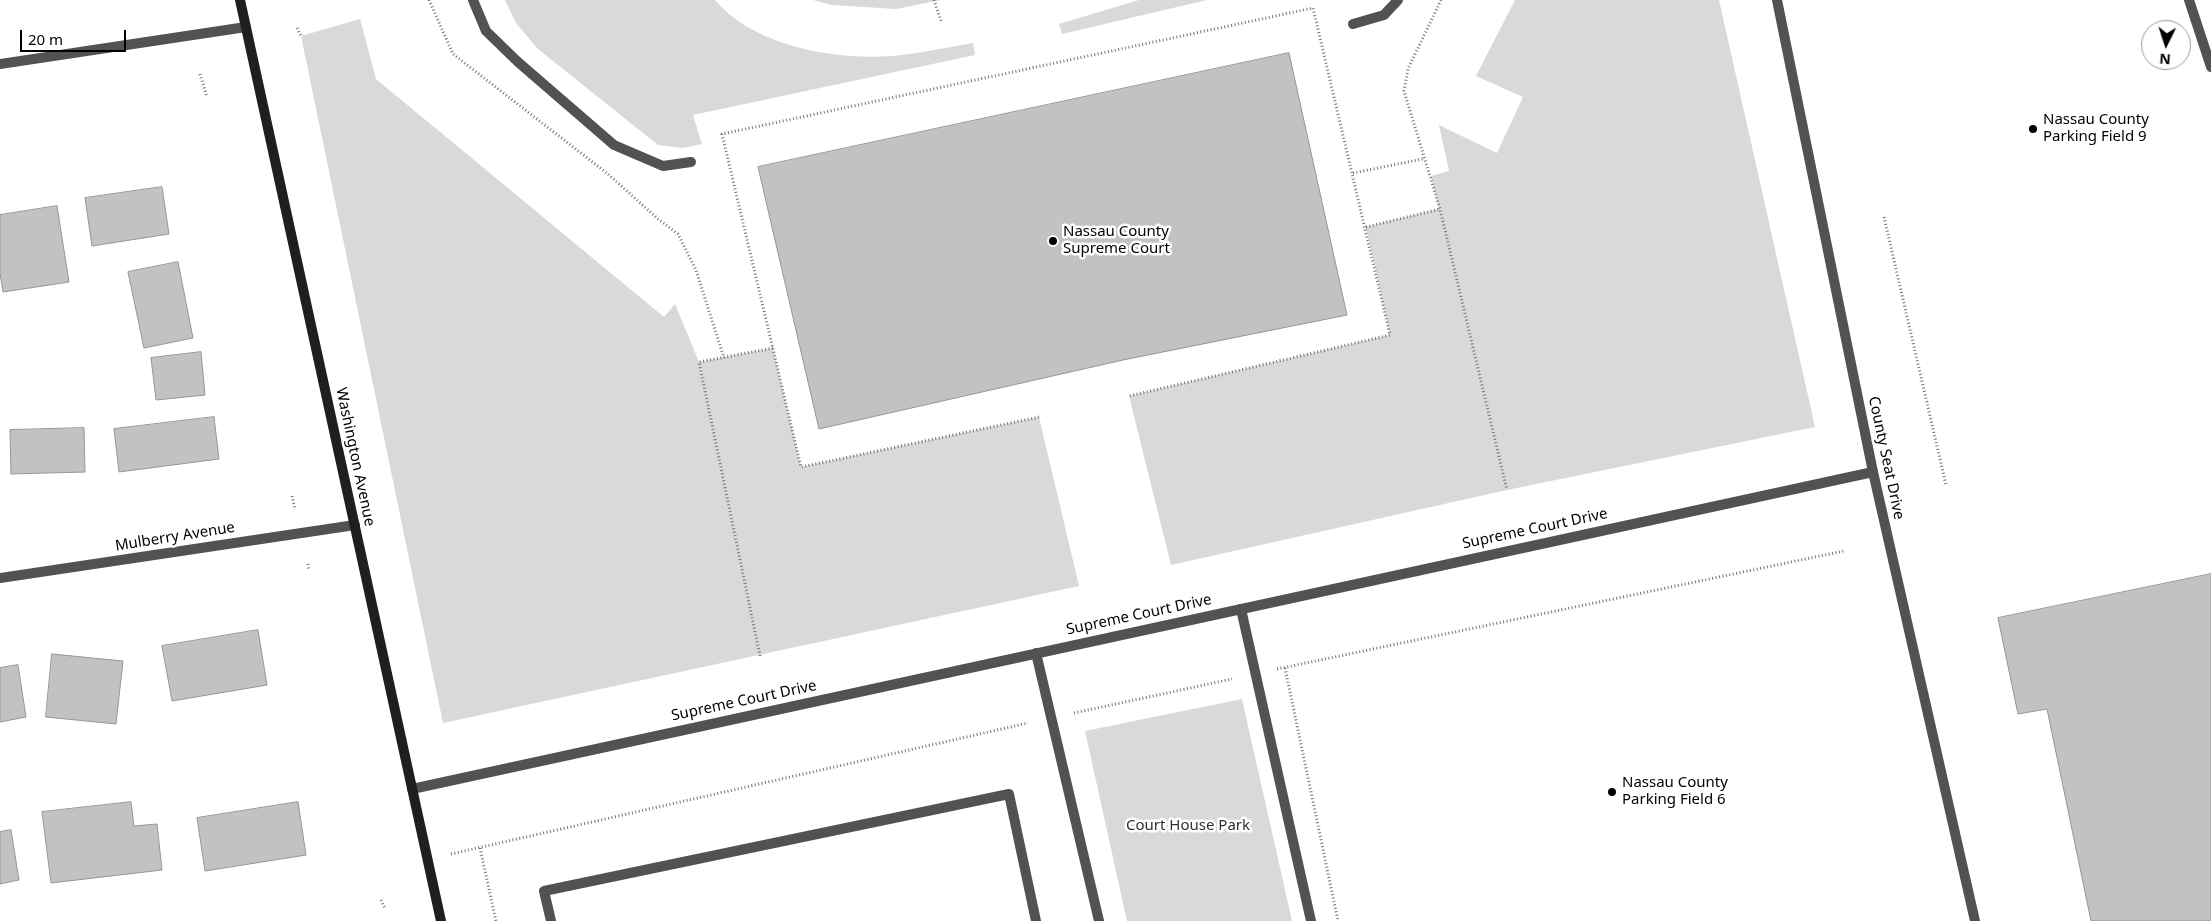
<!DOCTYPE html>
<style>
body{margin:0}
#map{position:relative;width:2211px;height:921px;overflow:hidden;background:#fff;font-family:"Noto Sans",sans-serif}
canvas{display:block}
.north{position:absolute;left:2141px;top:20px;width:50px;height:50px;box-sizing:border-box;background:#fff;border:1px solid #999;border-radius:50%;rotate:184deg;font-size:14px;font-weight:700;line-height:20px;text-align:center;color:#000}
.north::after{content:'';display:block;margin:auto;width:18px;height:22px;background:#000;clip-path:polygon(50% 0,100% 100%,50% 72%,0 100%)}
.scale{position:absolute;left:20px;top:30px;width:106px;height:22px;box-sizing:border-box;border:2px solid #000;border-top:0;padding-left:6px;font-size:15px;line-height:18px;white-space:nowrap;color:#000;-webkit-text-stroke:4px #fff;paint-order:stroke}
</style>
<div id="map">
<canvas width="2211" height="921"></canvas>
<div class="north">N</div>
<div class="scale">20 m</div>
</div>
<script>
const g = document.querySelector('canvas').getContext('2d');
g.lineJoin = 'round';
function paint(path, color) { g.fillStyle = color; g.fill(path, 'evenodd'); }
function stroke(path, color, width, dash) { g.strokeStyle = color; g.lineWidth = width; g.lineCap = dash ? 'butt' : 'round'; g.setLineDash(dash || []); g.stroke(path); }
function label(font, color, halo, rows, align = 'center') {
  g.font = font + ' "Noto Sans",sans-serif'; g.lineWidth = 5; g.setLineDash([]); g.textBaseline = 'middle'; g.strokeStyle = halo; g.fillStyle = color; for (const [text, x, y, turn = 0] of rows) {
    g.save(); g.translate(x, y); g.rotate((+turn || 0) * Math.PI / 180); g.textAlign = isNaN(turn) ? turn : align; if (halo) g.strokeText(text, 0, 0); g.fillText(text, 0, 0); g.restore();
  }
}
paint(new Path2D(`
 M505,0H715C755,48 842,62 902,55C925,52 949,47 973,43L975,55L693,115L702,144L683,148L658,145L538,49L516,23Z
 M813,0H941L896,9L832,5Z
 M1139,0H1207L1062,34L1059,24Z
 M1515,0H1719L1815,427L1507,490L1171,565L1129,396L1390,335L1366,227L1439,209L1431,176L1449,171L1439,125L1497,153L1523,97L1476,76Z
 M360,19L376,79L664,317L675,304L699,362L773,348L801,467L1039,417L1079,586L443,723L301,36Z
 M1242,699L1292,921H1127L1085,731Z`), '#d9d9d9');
const building = new Path2D(`
 M1289,53L1347,315L1123,360L819,429L758,167Z
 M162,187L169,234L92,246L85,198Z
 M57,206L69,282L3,292L0,273V215Z
 M178,262L193,338L144,348L128,272Z
 M201,352L205,395L156,400L151,358Z
 M214,417L219,459L119,472L114,429Z
 M84,428L85,472L11,474L10,430Z
 M2211,574V921H2091L2047,709L2018,714L1998,618Z
 M258,630L267,685L172,701L162,646Z
 M52,654L123,661L116,724L46,717Z
 M18,665L26,717L0,722V668Z
 M131,802L134,826L157,824L162,870L51,883L42,812Z
 M298,802L306,855L205,871L197,818Z
 M11,830L19,880L0,884V832Z`);
paint(building, '#c2c2c2');
stroke(building, '#969696', 1);
stroke(new Path2D(`
 M429,0L453,54L608,174L658,219L678,234L696,270L724,358
 M934,0L941,21
 M1441,0L1408,69L1404,91L1440,209L1507,490
 M297,28L301,36
 M200,74L207,97
 M1353,173L1423,159
 M1884,217L1946,485
 M1366,227L1440,209
 M1039,417L801,467L722,134L1313,8L1390,335L1129,396
 M292,496L295,509
 M308,564L309,571
 M760,656L699,362L773,348
 M1285,668L1338,921
 M1277,669L1844,551
 M1074,713L1232,679
 M480,848L496,921
 M451,854L1028,723
 M381,900L385,908`), '#747474', 3, [1, 2.5]);
stroke(new Path2D(`
 M473,0L486,31L518,62L614,145L663,166L691,162
 M2189,0L2211,67
 M1353,24L1384,15L1398,0
 M1241,609L1311,921
 M1036,653L1099,921
 M551,921L544,891L1009,794L1036,921`), '#525252', 10);
stroke(new Path2D(`
 M0,578L355,525
 M412,789L1873,472`), '#525252', 10);
stroke(new Path2D(`
 M1777,0L1873,472L1975,921
 M0,64L246,27`), '#525252', 10);
stroke(new Path2D(`
 M240,0L441,921`), '#1f1f1f', 10);
for (const [x, y, r, color] of [
 [2033,129,5,"#000"],
 [1053,241,5,"#000"],
 [1612,792,5,"#000"]
]) { const dot = new Path2D(); dot.arc(x, y, r, 0, 2 * Math.PI); g.fillStyle = color; g.fill(dot); stroke(dot, '#fff', 2); }
label('15px', '#000', '#fff', [
 ["Nassau County",2043,120],
 ["Parking Field 9",2043,137],
 ["Nassau County",1063,232],
 ["Supreme Court",1063,249],
 ["Nassau County",1622,783],
 ["Parking Field 6",1622,800]
], 'left');
label('15px', '#000', '#fff', [
 ["Washington Avenue",355,457,78],
 ["County Seat Drive",1886,458,78],
 ["Supreme Court Drive",1535,529,-12],
 ["Mulberry Avenue",175,537,-9],
 ["Supreme Court Drive",1139,615,-12],
 ["Supreme Court Drive",744,701,-12]
]);
label('15px', '#303030', '#fff', [
 ["Court House Park",1188,826]
]);
</script>
